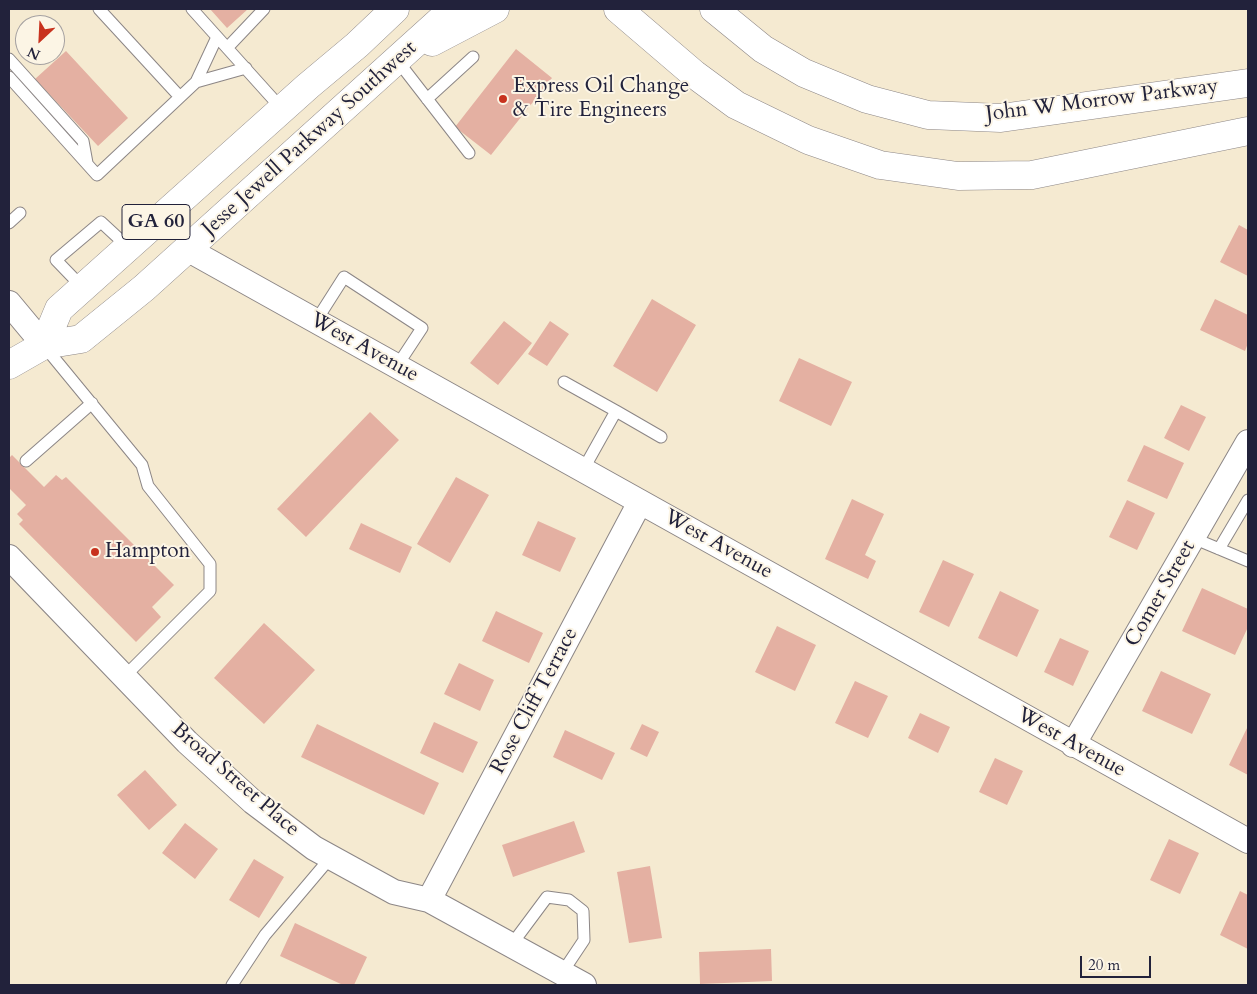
<!DOCTYPE html>
<style>
body{margin:0}
#map{position:relative;width:1257px;height:994px;overflow:hidden;background:#f5ead1;font-family:Cardo,serif}
canvas{display:block}
.frame{position:absolute;inset:0;border:10px solid #22223b;pointer-events:none}
.north{position:absolute;left:15px;top:15px;width:50px;height:50px;box-sizing:border-box;background:#fcf5e5;border:1px solid #a5a1a1;border-radius:50%;rotate:205deg;font-size:14px;font-weight:700;line-height:20px;text-align:center;color:#22223b}
.north::after{content:'';display:block;margin:auto;width:18px;height:22px;background:#c8321e;clip-path:polygon(50% 0,100% 100%,50% 72%,0 100%)}
.scale{position:absolute;left:1080px;top:956px;width:71px;height:22px;box-sizing:border-box;border:2px solid #22223b;border-top:0;padding-left:6px;font-size:15px;line-height:18px;white-space:nowrap;color:#22223b;-webkit-text-stroke:4px #fcf5e5;paint-order:stroke}
</style>
<div id="map">
<canvas width="1257" height="994"></canvas>
<div class="frame"></div>
<div class="north">N</div>
<div class="scale">20 m</div>
</div>
<script>
const g = document.querySelector('canvas').getContext('2d');
g.lineJoin = 'round';
function paint(path, color) { g.fillStyle = color; g.fill(path, 'evenodd'); }
function stroke(path, color, width, dash) { g.strokeStyle = color; g.lineWidth = width; g.lineCap = dash ? 'butt' : 'round'; g.setLineDash(dash || []); g.stroke(path); }
function label(font, color, halo, rows, align = 'center') {
  g.font = font + ' Cardo,serif'; g.lineWidth = 4; g.setLineDash([]); g.textBaseline = 'middle'; g.strokeStyle = halo; g.fillStyle = color; for (const [text, x, y, turn = 0] of rows) {
    g.save(); g.translate(x, y); g.rotate((+turn || 0) * Math.PI / 180); g.textAlign = isNaN(turn) ? turn : align; if (halo) g.strokeText(text, 0, 0); g.fillText(text, 0, 0); g.restore();
  }
}
paint(new Path2D(`
 M210,9H248L227,28Z
 M516,49L552,78L491,155L455,127Z
 M66,51L128,118L98,146L35,79Z
 M1239,225L1248,230V276L1220,262Z
 M652,299L696,325L657,392L613,366Z
 M1215,299L1248,315V343L1245,351L1200,330Z
 M504,321L532,343L498,385L470,363Z
 M550,321L569,334L547,366L528,354Z
 M799,358L852,382L831,426L779,401Z
 M1181,405L1206,417L1189,451L1164,438Z
 M370,412L399,440L306,537L277,509Z
 M1144,445L1184,463L1167,499L1127,481Z
 M12,455L44,487L56,475L62,480L66,477L174,585L152,607L161,617L136,642L19,524L23,520L17,514L26,505L9,488V458Z
 M456,477L489,495L450,563L417,544Z
 M852,499L884,514L865,555L876,561L868,579L825,559Z
 M1127,500L1155,513L1137,550L1109,537Z
 M538,521L576,538L560,572L522,555Z
 M361,523L412,547L400,573L349,549Z
 M943,560L974,574L949,627L919,612Z
 M1202,588L1248,609V627L1235,655L1182,631Z
 M1000,591L1039,610L1017,657L978,638Z
 M496,611L543,633L529,663L482,641Z
 M264,623L315,670L264,724L214,678Z
 M777,626L816,645L795,691L755,672Z
 M1060,638L1089,651L1073,686L1044,672Z
 M459,663L494,680L480,711L444,694Z
 M1161,671L1211,694L1192,734L1142,711Z
 M855,681L888,696L868,738L835,723Z
 M920,713L950,727L938,753L908,738Z
 M434,722L478,742L463,773L420,753Z
 M317,724L439,783L424,815L301,757Z
 M642,724L659,732L647,757L630,749Z
 M1248,726V775L1229,765Z
 M565,730L615,753L602,780L553,757Z
 M995,758L1023,771L1007,805L979,792Z
 M145,770L177,805L149,830L117,795Z
 M574,821L585,852L513,877L502,845Z
 M185,823L218,849L195,879L162,853Z
 M1169,839L1199,853L1180,894L1150,880Z
 M254,859L284,877L259,918L229,900Z
 M650,866L662,938L629,943L617,872Z
 M1240,891L1248,895V949L1220,935Z
 M295,923L367,957L354,985H343L280,956Z
 M771,949L772,981L700,984L699,952Z`), '#e4b0a2');
const service = new Path2D(`
 M99,9L180,97
 M192,9L282,109
 M228,47L264,9
 M9,59L83,141L87,163
 M397,60L469,153
 M9,77L97,175L196,82L246,68
 M196,82L217,37
 M427,99L473,57
 M9,223L20,213
 M83,288L56,260L101,222L128,247
 M316,321L344,277L422,328L397,366
 M45,347L142,465L148,486L210,564V591L124,677
 M564,382L616,411
 M26,461L92,403
 M583,470L616,411L661,437
 M1193,538L1248,561
 M1219,549L1248,500
 M512,944L547,897L569,900L583,911L584,940L562,973
 M232,985L265,935L331,857`);
const minor = new Path2D(`
 M187,249L1248,841
 M9,303L44,345
 M9,557L187,742L253,802L314,848L394,892L429,900L584,985
 M1073,745L1248,442
 M429,900L640,502`);
const primary = new Path2D(`
 M618,9L694,74L736,105L808,140L880,165L958,176L1032,175L1248,131
 M714,9L763,49L804,73L867,99L928,115L1001,118L1248,83
 M432,42L495,9
 M44,345L59,309L308,86L357,45L395,9
 M9,365L44,345L81,339L144,288L453,9`);
stroke(service, '#8c8686', 13);
stroke(minor, '#8c8686', 26);
stroke(primary, '#8c8686', 29);
stroke(service, '#fff', 11);
stroke(minor, '#fff', 24);
stroke(primary, '#fff', 28);
for (const [x, y, r, color] of [
 [503,99,5,"#c8321e"],
 [95,552,5,"#c8321e"]
]) { const dot = new Path2D(); dot.arc(x, y, r, 0, 2 * Math.PI); g.fillStyle = color; g.fill(dot); stroke(dot, '#fcf5e5', 2); }
for (const [x, y, w] of [
 [156,222,68]
]) { const box = new Path2D(); box.roundRect(x - w / 2, y - 17.5, w, 35, 4); g.fillStyle = '#fcf5e5'; g.fill(box); stroke(box, '#22223b', 1); }
label('bold 20px', '#22223b', null, [
 ["GA 60",156,222]
]);
label('21px', '#22223b', '#fcf5e5', [
 ["Express Oil Change",513,87],
 ["& Tire Engineers",513,111],
 ["Hampton",105,552]
], 'left');
label('21px', '#22223b', '#fcf5e5', [
 ["John W Morrow Parkway",1102,101,-7],
 ["Jesse Jewell Parkway Southwest",310,139,-42],
 ["West Avenue",364,348,29],
 ["West Avenue",718,545,29],
 ["Comer Street",1161,594,-60],
 ["Rose Cliff Terrace",535,701,-62],
 ["West Avenue",1071,743,29],
 ["Broad Street Place",235,780,41]
]);
</script>
